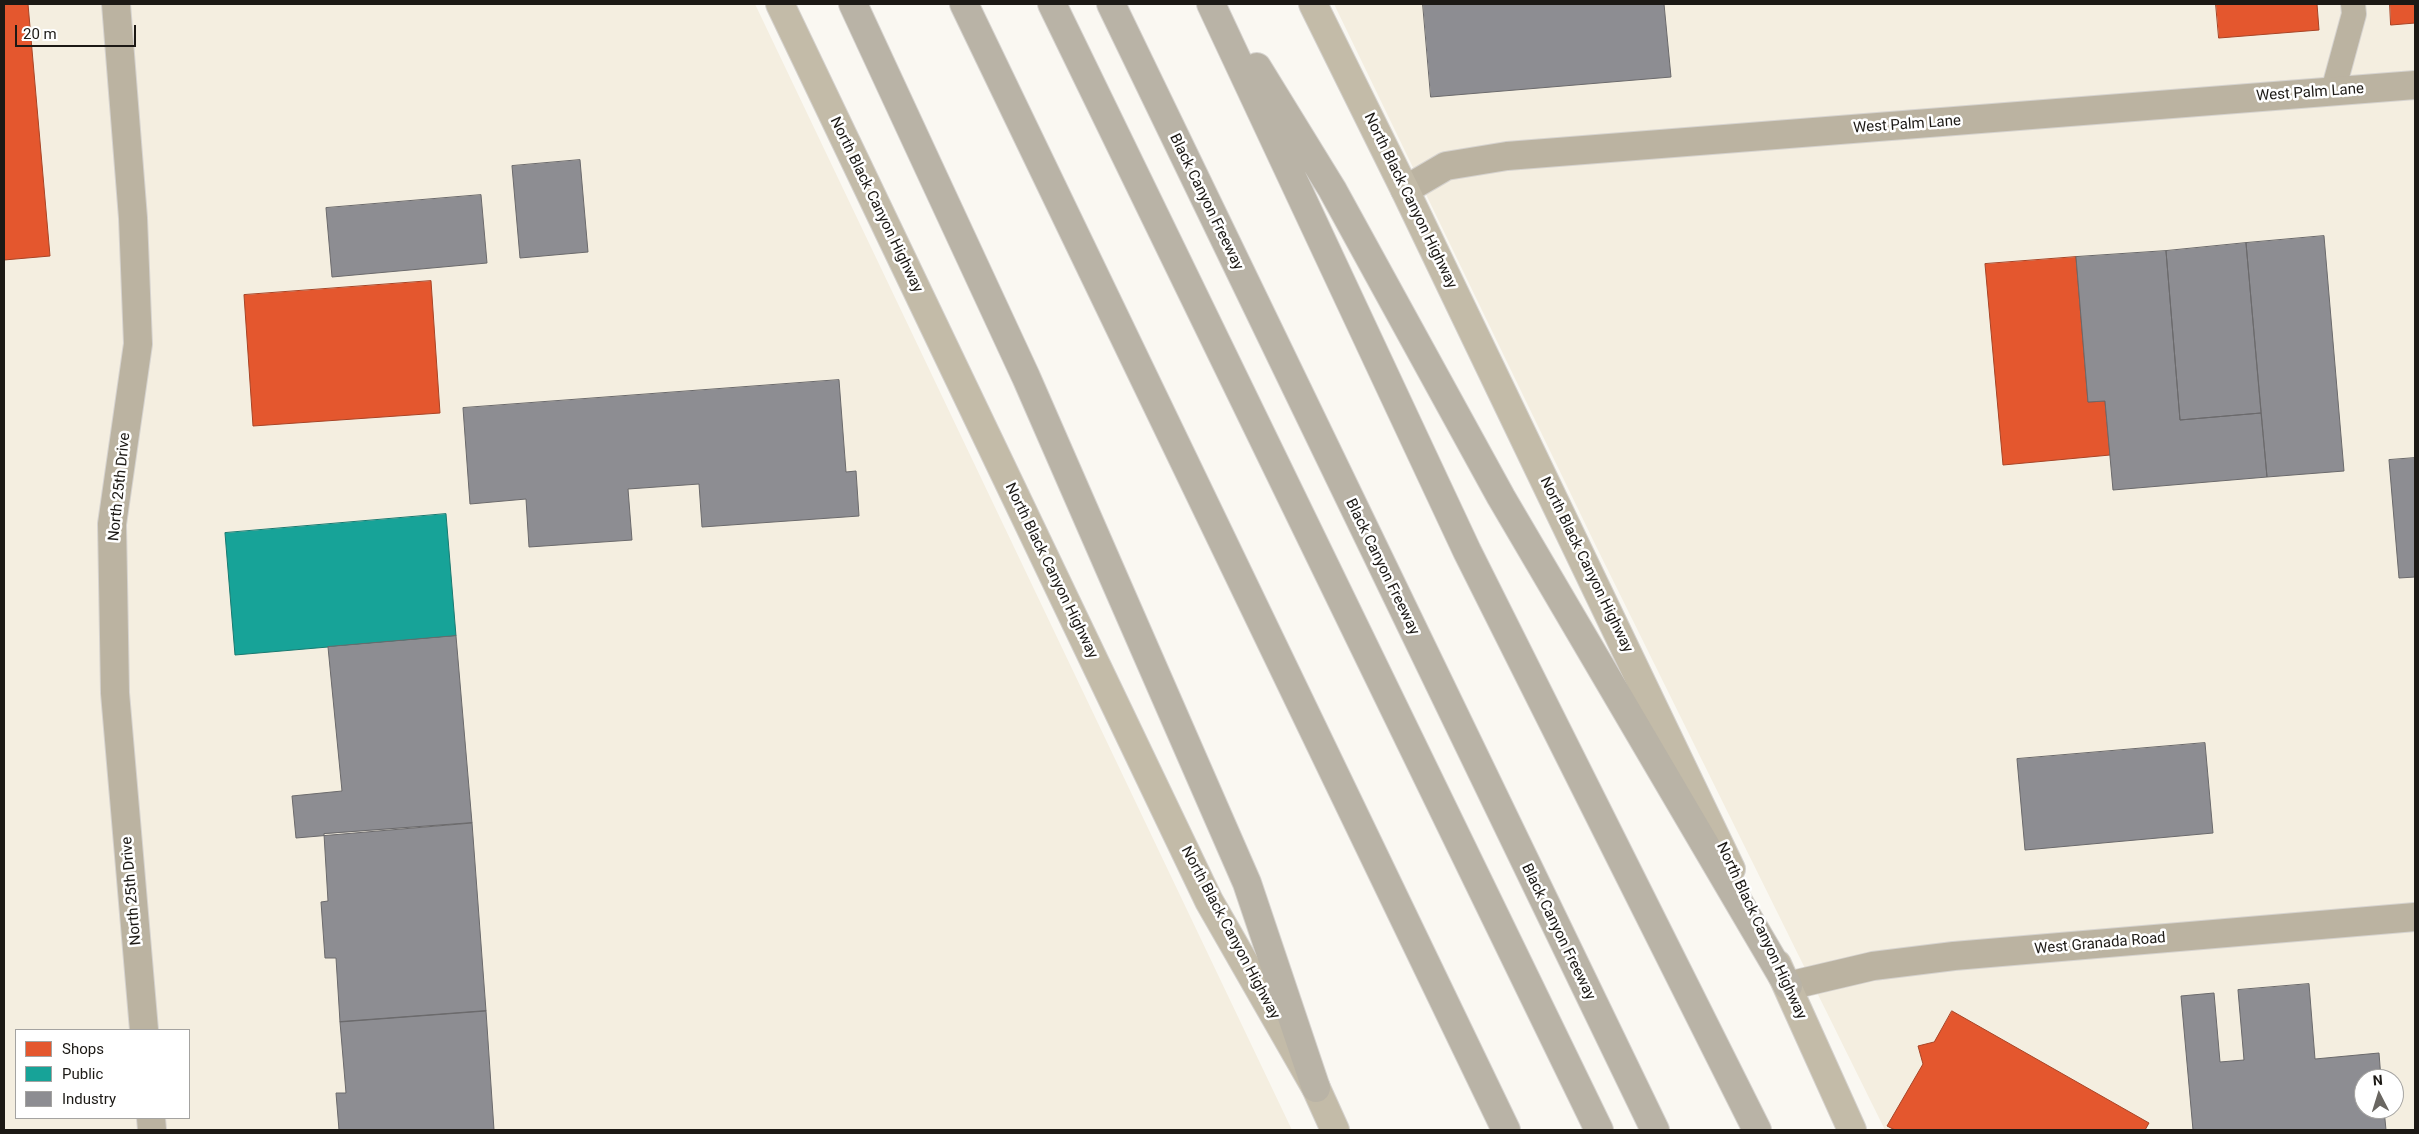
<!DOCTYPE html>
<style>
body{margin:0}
#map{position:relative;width:2419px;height:1134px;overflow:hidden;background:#faf8f2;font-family:Roboto,sans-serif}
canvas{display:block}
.frame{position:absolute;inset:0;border:5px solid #1c1915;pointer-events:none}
.legend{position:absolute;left:15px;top:1029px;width:175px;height:90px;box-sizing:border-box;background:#fff;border:1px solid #a4a3a1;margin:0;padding:6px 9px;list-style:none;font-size:15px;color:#1c1915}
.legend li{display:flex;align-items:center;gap:10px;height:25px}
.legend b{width:25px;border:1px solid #a4a3a1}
.north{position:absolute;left:2354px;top:1069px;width:50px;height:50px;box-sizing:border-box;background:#fff;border:1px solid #a4a3a1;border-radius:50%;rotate:355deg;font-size:14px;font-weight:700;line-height:20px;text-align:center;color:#1c1915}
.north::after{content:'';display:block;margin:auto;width:18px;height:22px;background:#6a6762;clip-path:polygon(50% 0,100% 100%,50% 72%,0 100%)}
.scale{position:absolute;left:15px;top:25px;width:121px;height:22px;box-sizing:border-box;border:2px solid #1c1915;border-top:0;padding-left:6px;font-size:15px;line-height:18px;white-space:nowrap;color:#1c1915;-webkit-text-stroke:4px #fff;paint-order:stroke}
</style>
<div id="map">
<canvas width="2419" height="1134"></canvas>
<div class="frame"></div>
<ul class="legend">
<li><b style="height:14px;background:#e4572e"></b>Shops</li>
<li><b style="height:14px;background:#17a398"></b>Public</li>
<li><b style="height:14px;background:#8d8d92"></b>Industry</li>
</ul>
<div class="north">N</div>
<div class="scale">20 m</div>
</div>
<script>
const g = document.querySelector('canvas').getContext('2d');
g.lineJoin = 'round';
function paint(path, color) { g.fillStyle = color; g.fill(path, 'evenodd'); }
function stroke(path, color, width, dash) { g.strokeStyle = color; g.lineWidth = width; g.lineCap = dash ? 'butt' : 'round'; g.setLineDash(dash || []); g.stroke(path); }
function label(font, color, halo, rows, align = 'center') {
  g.font = font + ' Roboto,sans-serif'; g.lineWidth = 5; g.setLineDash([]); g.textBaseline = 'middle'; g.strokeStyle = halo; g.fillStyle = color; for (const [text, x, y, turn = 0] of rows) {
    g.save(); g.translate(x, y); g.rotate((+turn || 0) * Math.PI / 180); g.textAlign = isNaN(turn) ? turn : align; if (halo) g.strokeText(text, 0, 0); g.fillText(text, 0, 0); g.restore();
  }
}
paint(new Path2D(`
 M4,4H755L1292,1130H4ZM16,1030H189V1118H16Z
 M1334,4H2415V1130H1885L1595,544ZM2364,1079H2394V1109H2364Z`), '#f4eee0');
const shops = new Path2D(`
 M4,4H28L50,256L4,260Z
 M2216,4H2317L2319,30L2219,38Z
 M2390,4H2415V23L2391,25Z
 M2076,257L2088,402L2105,401L2110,455L2003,465L1985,264Z
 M431,281L440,413L253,426L244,295Z
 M1952,1011L2149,1123L2145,1130H1895L1887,1126L1923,1064L1918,1046L1934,1042Z`);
paint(shops, '#e4572e');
stroke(shops, '#a84426', 1);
const public = new Path2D(`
 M446,514L456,636L235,655L225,533Z`);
paint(public, '#17a398');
stroke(public, '#187a71', 1);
const industry = new Path2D(`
 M1423,4H1664L1671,77L1431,97Z
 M580,160L588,252L520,258L512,166Z
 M481,195L487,263L332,277L326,208Z
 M2324,236L2344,471L2267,477L2246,243Z
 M2246,243L2261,413L2180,420L2166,251Z
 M2166,251L2180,420L2261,413L2267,477L2113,490L2105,401L2088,402L2076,257Z
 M839,380L846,472L856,471L859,516L702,527L699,484L628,489L632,540L529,547L526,499L470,504L463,408Z
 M2415,458V577L2399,578L2389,460Z
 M456,636L472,823L296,838L292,796L342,791L328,647Z
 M2205,743L2213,833L2025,850L2017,759Z
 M472,823L486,1011L340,1022L336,958H325L321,902L328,901L324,834Z
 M2309,984L2315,1059L2379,1053L2381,1079H2364V1109H2384L2386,1130H2193L2181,996L2214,993L2220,1062L2244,1060L2238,990Z
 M486,1011L494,1130H339L336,1093H346L340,1022Z`);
paint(industry, '#8d8d92');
stroke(industry, '#6b6a6c', 1);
const service = new Path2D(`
 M2333,91L2354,14L2353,4`);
const minor = new Path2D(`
 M116,4L133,218L138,344L112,524L115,693L144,1030
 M1405,190L1446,166L1507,156L2415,85
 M1788,986L1873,966L1954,956L2415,917
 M151,1118L152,1130`);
const secondary = new Path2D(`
 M780,4L1209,901L1316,1088L1335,1130
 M1313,4L1405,190L1731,869
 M1777,964L1852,1130`);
const motorway = new Path2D(`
 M853,4L1026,377L1247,883L1316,1088
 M964,4L1506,1130
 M1052,4L1599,1130
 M1111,4L1655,1130
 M1211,4L1467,551L1757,1130
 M1257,67L1332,189L1501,497L1788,986`);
stroke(service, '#d6d3cf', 26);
stroke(minor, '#d6d3cf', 30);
stroke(secondary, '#d6d3cf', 30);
stroke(motorway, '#d6d3cf', 30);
stroke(service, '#bbb3a1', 24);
stroke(minor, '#bbb3a1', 28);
stroke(secondary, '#c3bba8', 28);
stroke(motorway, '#b9b3a6', 28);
label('15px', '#1c1915', '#fff', [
 ["West Palm Lane",2310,93,-4],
 ["West Palm Lane",1907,125,-4],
 ["North Black Canyon Highway",1410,201,64],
 ["Black Canyon Freeway",1206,202,64],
 ["North Black Canyon Highway",876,205,64],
 ["North 25th Drive",120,487,-84],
 ["North Black Canyon Highway",1586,565,64],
 ["Black Canyon Freeway",1382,567,64],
 ["North Black Canyon Highway",1051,571,64],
 ["North 25th Drive",132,891,-95],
 ["North Black Canyon Highway",1761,931,65],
 ["Black Canyon Freeway",1558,932,64],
 ["North Black Canyon Highway",1230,933,62],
 ["West Granada Road",2100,944,-5]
]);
</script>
